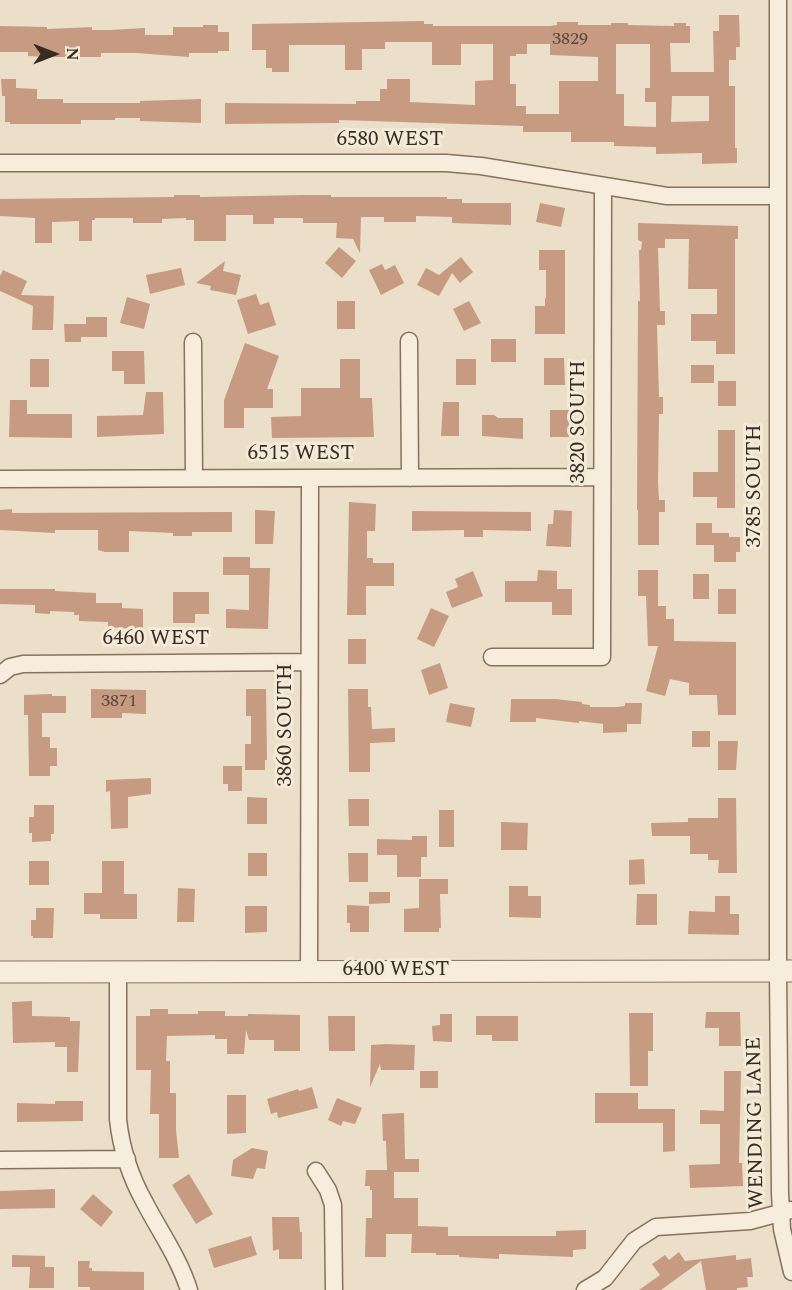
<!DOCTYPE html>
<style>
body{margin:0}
#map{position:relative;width:792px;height:1290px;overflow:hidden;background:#ebdfc9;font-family:Spectral,serif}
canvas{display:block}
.north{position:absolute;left:24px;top:24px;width:60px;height:60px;-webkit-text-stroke:4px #f3ead8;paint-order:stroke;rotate:90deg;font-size:16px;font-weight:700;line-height:24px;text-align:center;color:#382b21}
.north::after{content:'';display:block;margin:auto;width:21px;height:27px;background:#382b21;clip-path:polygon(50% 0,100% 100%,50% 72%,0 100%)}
</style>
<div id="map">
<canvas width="792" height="1290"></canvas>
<div class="north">N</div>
</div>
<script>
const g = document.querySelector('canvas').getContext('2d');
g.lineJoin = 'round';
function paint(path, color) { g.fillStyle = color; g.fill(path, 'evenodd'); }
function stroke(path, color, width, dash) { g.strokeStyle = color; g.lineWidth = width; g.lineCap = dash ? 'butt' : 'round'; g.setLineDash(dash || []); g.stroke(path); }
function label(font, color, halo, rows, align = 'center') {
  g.font = font + ' Spectral,serif'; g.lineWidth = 6; g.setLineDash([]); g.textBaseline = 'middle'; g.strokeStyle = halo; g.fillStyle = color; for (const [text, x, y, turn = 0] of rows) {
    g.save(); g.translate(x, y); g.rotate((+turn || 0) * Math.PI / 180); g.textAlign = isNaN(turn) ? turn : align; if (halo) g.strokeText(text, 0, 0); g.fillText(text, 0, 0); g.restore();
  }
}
paint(new Path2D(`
 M719,15H739L740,47H736V60H729V86H735V148H737V163L702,164V153L656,154V147L614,146V142H571V132H523V126L339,120V123L225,124V103L356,104V101H380V89H387V79H410V102L475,105V81L493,80V44H461V65H432V42H385V49H362V70H345V45H289V72H272V68H266V50H252V24L424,21V24H433V26H550L557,25V22H578V25H611V23H628V25L674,26V23H686V26H690V43H670L671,72H714L713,31H719ZM527,44H550V55L598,57V81H559V114H526V106H516V84H510V56H516V54H527ZM616,44H650V88H645V102H656V127L624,126V94H616ZM672,96H709V121L671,122Z
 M203,25H218V32H229V51H218V53H189V57L136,53H101V57H47L28,56V52H0V26L47,27V29L92,27V30H110L145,28V35H173V27H203Z
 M1,79H16V88L37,89V99H63V103H140V101L201,99V123L140,121V118H115V120H81V124H10V122H5V96H2Z
 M174,195H200V197L303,195H331V197H447V199H462V203H511V225L452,223V217L416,216V222H384V217H361L360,253L353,239L336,238L337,223H303V218H274V224H253V215H226V241H194V220H186V218L162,219V223H133V218H95V220H92V241H79V221L52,222V243H35V218L0,216V199L174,197Z
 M540,203L565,208L561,227L536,222Z
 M638,223L738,226V239H735V354H716V341H691V314H717V289H688L689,239H665V248H658L660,311H665V325H657L659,397H663V414H659L658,482L659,500H665V512H659V545H638V510H637L638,301H640L639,250H641L642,242L638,240Z
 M339,247L356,261L342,278L325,263Z
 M539,250H565V334H535V306H545V298H546V270H539Z
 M461,257L473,272L460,283L452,273L439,296L417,285L426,268L439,275Z
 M225,261L223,271L241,275L236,295L210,290L211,286L196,283Z
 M382,264L385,270L395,265L404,283L381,295L369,270Z
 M181,268L185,285L150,294L146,275Z
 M3,270L27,281L21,295L54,296L53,330H32L33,306L0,291V276Z
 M256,294L260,305L269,302L276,325L248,334L237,300Z
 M127,297L150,304L144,329L120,323Z
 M337,301H355V329H337Z
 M469,301L481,323L464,331L453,309Z
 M86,317H107V337H81V342H65L64,324H86Z
 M491,339H516V362H491Z
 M245,343L279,356L267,389H273V408H244V428H224V400Z
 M112,351H144L145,384H124V371H112Z
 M544,358H564L565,385H544Z
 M30,359H49V387H30Z
 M340,359H360V398H372L374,437L272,438L271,417L301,416V388H340Z
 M456,359H476V385H456Z
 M691,365H714V383H691Z
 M718,381H736V406H718Z
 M146,392H163L164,434L97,437V416L143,415Z
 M10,400H27V414H72V438L9,437Z
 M443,402H459V436H441Z
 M550,410H569V437H550Z
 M482,415H494L498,418H523V439L482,436Z
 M718,430H735V508H717V497H693V472H718Z
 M349,502L376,504L375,531H367V558H373V563H394V586H366V615H347Z
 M12,509V513L232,512V532H192V536H173V533L129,531V552H105L98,550V530H55V533L0,530V510Z
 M255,510L275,511L273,544H255Z
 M554,510L572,511L571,547L546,546L548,524H553Z
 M412,511L531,512V531L483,530V537H464V530L412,531Z
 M696,523H712V533H729V537H740V552H736V562H714V545H696Z
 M223,557H250V568H270L268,629L226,628V609L249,610V575H223Z
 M538,570L557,571V589H572V615H552V602H505V581H537Z
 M638,570H658V606H666V619H674V641L736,642V715H718L717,695H689V683L670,679L665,696L646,691L658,646H648L646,596H638Z
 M473,571L483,596L452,608L446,592L458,587L455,579Z
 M693,574H709V599H693Z
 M0,589H55V591L96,593V603H122V608L143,609V630L108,627V622L79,621V615H74V612L50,611V614L35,613V605L0,604Z
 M718,589H736V614H718Z
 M173,592H209V614H195V623H173Z
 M431,608L449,616L434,647L417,639Z
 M348,639H366V664H348Z
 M440,663L448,688L429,695L421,670Z
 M91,689L146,690V714L122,713V718H91Z
 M246,689H266L267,760H265V770H245V744H251V716H246Z
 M348,689H368V707H371L372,729L395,728V742L370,743V772H349Z
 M52,694V696H66V713H42V737H50V748H57V766H50V776H29L28,715H24V695Z
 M511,699H555L582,702V704L590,705V707H617L625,706V703H642L641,724H627V732L603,733V724L579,721V723L536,718V722H510Z
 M450,703L475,708L471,727L446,722Z
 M692,731H710V747H692Z
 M718,741H738L736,770H718Z
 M223,766H242V791H228V784H223Z
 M151,778V794L128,797V828L111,829L110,791L106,792V780Z
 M247,797L267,798V824H247Z
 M718,798H736L737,873H718L719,860H708V854H690V836H652L651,823L688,822V818H718Z
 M348,799H369V826H349Z
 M34,805H54V834H51V841L32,842V833H29V817H34Z
 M439,810H454V847H439Z
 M501,822L528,823L527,850H501Z
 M412,836H427V857H421V877H397V855H377V839L412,840Z
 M248,853H267V876H248Z
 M348,853H368V882H349Z
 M644,859L645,884L629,885V860Z
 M29,861H49V885H29Z
 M102,861H124V894H137V919H100V914H84V893H102Z
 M419,879H448V894H440L441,928H439V932H404V909L419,908Z
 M509,886H528V896H541V918L509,917Z
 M178,888L195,889L194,922H177Z
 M369,892H390V903L369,904Z
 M637,894H657V925H636Z
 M715,896H730V914H739V935L688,934L689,911L715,912Z
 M347,905L369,906V932H350V923H347Z
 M245,906H267V932L245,933Z
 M36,908H54L53,938H33V936H31V920H36Z
 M32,1001V1016L70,1017V1021H80L78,1072H67V1047H55V1042L13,1043L12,1002Z
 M150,1009H168V1014H198V1011H225V1016H248V1014L300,1015V1051H274V1040H249L246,1030L244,1054H227V1039H215V1035L167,1036L166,1061H170V1093H176V1130L179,1158H159V1114H150L151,1070H136V1016H150Z
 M706,1012H740L741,1046H719V1028H705Z
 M629,1013H653V1051H648V1086H630Z
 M440,1014H452V1042L433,1041L432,1026L440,1025Z
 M328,1016H355V1051H329Z
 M476,1016H518V1041H492V1035H476Z
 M385,1044L415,1045L414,1070H381L380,1064L370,1087L371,1045Z
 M420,1071H438V1088H420Z
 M724,1071H741L739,1163H742L743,1186L690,1188L689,1165L720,1164V1124H700V1110L724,1111Z
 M312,1087L318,1108L278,1118L277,1112L271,1114L267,1099L298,1089L299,1091Z
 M595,1093H638V1109H675V1151L663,1152V1123H595Z
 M227,1095H246V1133L227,1134Z
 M337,1098L362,1108L355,1124L343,1121L341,1126L328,1120Z
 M55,1101H83V1121L17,1122V1103L55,1104Z
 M404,1113L405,1159H419V1172H394V1198H418V1226L448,1227V1236H556V1231L586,1230V1249L573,1250V1257L499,1254V1259L459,1257V1255H436V1253H411L412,1234H386V1257H365L366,1218H372V1190H370V1186H365L366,1170H387L386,1141H383L382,1114Z
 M252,1148L268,1151L265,1169L257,1168L253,1179L231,1176L233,1160Z
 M189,1174L213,1214L196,1224L172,1185Z
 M55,1189V1208L0,1209V1191Z
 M93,1194L113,1212L101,1227L80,1209Z
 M272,1217H299L300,1232H302V1259H279V1249L273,1251Z
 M251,1236L257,1255L214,1268L208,1249Z
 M679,1252L685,1261L736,1255V1260L751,1258L753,1277H747L748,1287L737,1288V1290H706L701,1261L661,1290H639L660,1275L652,1264L665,1255L669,1260Z
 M12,1255L45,1256V1267H54V1288H29L30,1267H12Z
 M78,1261H90L89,1268H92V1271L144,1272V1290H90V1287H78Z`), '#c69b82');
const minor = new Path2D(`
 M778,0V971L780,1193L782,1229L792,1272
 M0,163H446L481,166L667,196H777
 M409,341L410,478
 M193,342L194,478
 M0,479L602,477
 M492,657H602L603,187
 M0,675L10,667L23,664L309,662
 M118,971V1119C121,1148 131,1178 145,1203C160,1232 179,1258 189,1290
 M309,971L310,478
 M0,1160L127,1159
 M316,1171L328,1190L333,1205L334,1290
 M585,1290L605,1278L634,1241L656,1227L750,1221L791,1210`);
const tertiary = new Path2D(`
 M0,972L792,971`);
stroke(minor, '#86725f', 19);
stroke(tertiary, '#86725f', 23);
stroke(minor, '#f6eddc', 16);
stroke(tertiary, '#f6eddc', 21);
label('18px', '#5c4739', null, [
 ["3829",570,40],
 ["3871",119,702]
]);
label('21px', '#382b21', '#f3ead8', [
 ["6580 WEST",390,141],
 ["3820 SOUTH",580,422,-90],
 ["6515 WEST",301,455],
 ["3785 SOUTH",756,486,-90],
 ["6460 WEST",156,640],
 ["3860 SOUTH",287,725,-90],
 ["6400 WEST",396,971],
 ["WENDING LANE",757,1123,-91]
]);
</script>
